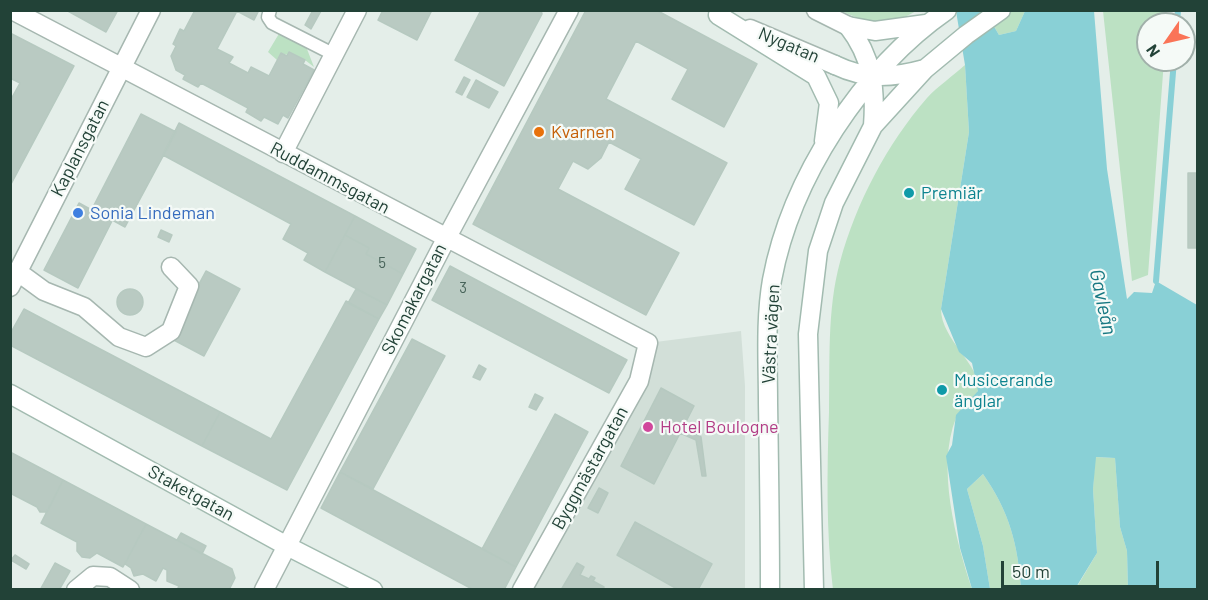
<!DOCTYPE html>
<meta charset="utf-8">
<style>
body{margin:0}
#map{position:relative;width:1208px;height:600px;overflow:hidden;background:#e4eee9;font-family:Barlow,sans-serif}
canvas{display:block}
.frame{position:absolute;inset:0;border:12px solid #224237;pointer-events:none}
.north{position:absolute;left:1136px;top:12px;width:60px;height:60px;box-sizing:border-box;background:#f5faf7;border:2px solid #a1b0aa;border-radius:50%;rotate:236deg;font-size:16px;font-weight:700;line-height:24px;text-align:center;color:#224237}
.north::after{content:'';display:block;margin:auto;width:21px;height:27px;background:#fa7457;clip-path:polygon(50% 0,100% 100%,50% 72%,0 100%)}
.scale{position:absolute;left:1001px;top:561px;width:158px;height:27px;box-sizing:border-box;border:3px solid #224237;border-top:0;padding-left:8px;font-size:18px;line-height:21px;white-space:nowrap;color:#224237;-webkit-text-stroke:4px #f5faf7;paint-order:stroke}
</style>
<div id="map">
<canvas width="1208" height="600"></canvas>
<div class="frame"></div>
<div class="north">N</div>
<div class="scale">50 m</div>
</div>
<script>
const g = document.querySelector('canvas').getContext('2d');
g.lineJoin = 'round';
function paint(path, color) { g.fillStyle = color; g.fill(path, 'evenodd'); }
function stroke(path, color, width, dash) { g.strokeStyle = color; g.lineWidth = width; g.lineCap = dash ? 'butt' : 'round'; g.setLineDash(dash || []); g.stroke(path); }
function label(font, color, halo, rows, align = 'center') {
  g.font = font + ' Barlow,sans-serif'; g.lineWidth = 4.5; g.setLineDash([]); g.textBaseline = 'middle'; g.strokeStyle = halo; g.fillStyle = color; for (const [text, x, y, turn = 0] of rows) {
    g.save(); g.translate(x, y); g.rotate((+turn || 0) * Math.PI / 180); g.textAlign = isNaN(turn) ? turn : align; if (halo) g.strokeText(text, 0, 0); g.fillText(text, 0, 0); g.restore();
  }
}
paint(new Path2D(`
 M741,331L745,386V589L522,590L639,381L648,343Z`), '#d2dfd8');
paint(new Path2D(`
 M842,11H916C892,26 867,24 842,11Z
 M985,11H1025L1016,31L999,35Z
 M1103,11H1167L1166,24H1148V60H1164L1148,275L1132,281Z
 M280,32L305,44L314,67L305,60L281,53L277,60L268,52Z
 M965,65L969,132L941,309C941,340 982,366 978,390C977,401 960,408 956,418C936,467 956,541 972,589L833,590C826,531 827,471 829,412C830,363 827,309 840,262C856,203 887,144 927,98C938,86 953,76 965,65Z
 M1095,457L1115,458L1120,527L1127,551L1128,589L1075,590L1097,553L1093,489Z
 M983,474C1009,511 1018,544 1021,589H990L983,546L967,489Z`), '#bce1c3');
paint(new Path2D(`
 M956,11H985L999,35L1016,31L1025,11H1094L1107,169L1127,299L1134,292L1152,293L1156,281L1197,305V589H1128L1127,551L1120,527L1115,458L1096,457L1093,489L1097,553L1075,589H1021C1018,544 1009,511 983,474L967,489L983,546L990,589H972L960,548L946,456L952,445L956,415L978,391L972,363L959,352L941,309L969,132L965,65Z`), '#89d0d6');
stroke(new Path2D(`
 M1177,24L1178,10
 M1156,281L1174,60`), '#89d0d6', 6);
const building = new Path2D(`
 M66,10H118L106,32Z
 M195,10H259L254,20L237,11L217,49L233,57L229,63L248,73L251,67L269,76L281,53L287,56L289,52L305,60L303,64L314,70L288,118L283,115L278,124L264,117L261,121L246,112L248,108L201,83L198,87L183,79L185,75L176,70L171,56L176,46L173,44L180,29L184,31Z
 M313,10L321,11L311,29L305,25Z
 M383,10H432L417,40L378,20Z
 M481,10H541L542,14L504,86L455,60Z
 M586,10H656L757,64L724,127L672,99L688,69L636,41L606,99L727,163L694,225L625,189L641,159L609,142L601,158L588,169L573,161L558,189L679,253L646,315L473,224Z
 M10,33L74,66L10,186V101L20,83L10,78Z
 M464,77L470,80L462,95L456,92Z
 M476,80L498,92L489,108L467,97Z
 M141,114L176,132L125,227L92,209Z
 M179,123L355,216L325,272L304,260L308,253L283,239L291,224L163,155Z
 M1188,173H1198V248H1188Z
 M79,203L112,221L78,288L44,270Z
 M355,216L416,249L403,274L366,254L369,248L345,235Z
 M161,230L172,235L169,242L158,237Z
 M345,235L369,248L366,254L403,274L387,305L325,272Z
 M450,266L627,360L609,393L432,300Z
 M206,271L240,289L204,356L170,338Z
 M356,289L387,305L379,319L348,303Z
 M117 302a13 13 0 1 1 26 0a13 13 0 1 1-26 0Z
 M346,301L379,319L287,490L202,446L220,412L271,439Z
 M24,309L220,412L202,446L10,345V334Z
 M412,339L445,356L373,489L340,472Z
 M479,365L486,369L480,380L473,377Z
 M661,388L694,406L654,484L621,466Z
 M535,394L543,398L536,410L529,407Z
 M555,414L588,432L516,567L482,549Z
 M683,428L701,437L706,476H702L696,440L680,433Z
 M10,452L63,480L47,512H40L37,507L10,493Z
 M340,472L516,567L504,590H474L321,508Z
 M63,480L146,524L123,567L97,553L90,558L82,557L77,551V542L41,523Z
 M599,488L608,493L598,513L588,508Z
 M635,522L712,564L698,590H679L617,555Z
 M146,524L232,569L235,578L229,590H177L179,586L167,581V570L163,568L156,581L143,574L134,576L131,568L125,564Z
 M181,533L206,546L202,554L177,540Z
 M15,555L29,564L26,569L11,560Z
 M55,563L70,571L59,590H40Z
 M577,563L584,567L580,575L589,579L591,576L595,578L593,581L604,587L603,590H561Z`);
paint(building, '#b9cac2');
stroke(building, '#b6c9c0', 1.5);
const lane = new Path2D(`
 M270,10L268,17L272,23L335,55`);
const street = new Path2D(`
 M12,10L648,343L639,381L522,590
 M816,10L848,26
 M750,29L835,65
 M283,153L357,10
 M18,272L44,291L84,307L119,337L146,347L171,331L189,286L171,267
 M10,287L151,10
 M76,590L93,576L110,577L130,590
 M264,590L446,239L569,10`);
const secondary = new Path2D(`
 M718,15L816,76L829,103L824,141
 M848,26C872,57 876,87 873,126
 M848,26L875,31L926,24
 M835,65C866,80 892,78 925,69
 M10,394L287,546L373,590
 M770,590C770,527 769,465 768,403C768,362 765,320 772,280C791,178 862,69 947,10
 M814,590L808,334L818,251L834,203L873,126L925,69L966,35L1001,10`);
stroke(lane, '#a6b7b0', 15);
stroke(street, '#a6b7b0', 21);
stroke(secondary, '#a2bbb0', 21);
stroke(lane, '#fff', 12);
stroke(street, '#fff', 18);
stroke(secondary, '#fff', 18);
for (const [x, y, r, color] of [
 [539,132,6,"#e8710a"],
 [909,193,6,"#0f9aa8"],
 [78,213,6,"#3f7fe0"],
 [942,390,6,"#0f9aa8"],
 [648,427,6,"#d1479c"]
]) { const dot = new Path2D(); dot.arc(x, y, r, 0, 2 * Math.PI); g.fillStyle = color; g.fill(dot); stroke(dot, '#f5faf7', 2); }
label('15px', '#48645a', null, [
 ["5",382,263],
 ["3",463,288]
]);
label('18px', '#224237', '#f5faf7', [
 ["Nygatan",789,45,23],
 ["Kaplansgatan",80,148,-63],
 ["Ruddammsgatan",330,178,28],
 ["Skomakargatan",414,299,-63],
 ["Västra vägen",771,334,-87],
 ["Byggmästargatan",590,468,-61],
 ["Staketgatan",191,493,29]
]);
label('18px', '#c56008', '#f5faf7', [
 ["Kvarnen",551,132]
], 'left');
label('18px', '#0d838f', '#f5faf7', [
 ["Premiär",921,193],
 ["Musicerande",954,380],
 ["änglar",954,401]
], 'left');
label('18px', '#366cbe', '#f5faf7', [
 ["Sonia Lindeman",90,213]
], 'left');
label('18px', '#b23c85', '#f5faf7', [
 ["Hotel Boulogne",660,427]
], 'left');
label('italic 20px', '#177882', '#f5faf7', [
 ["Gavleån",1103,302,78]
]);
</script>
